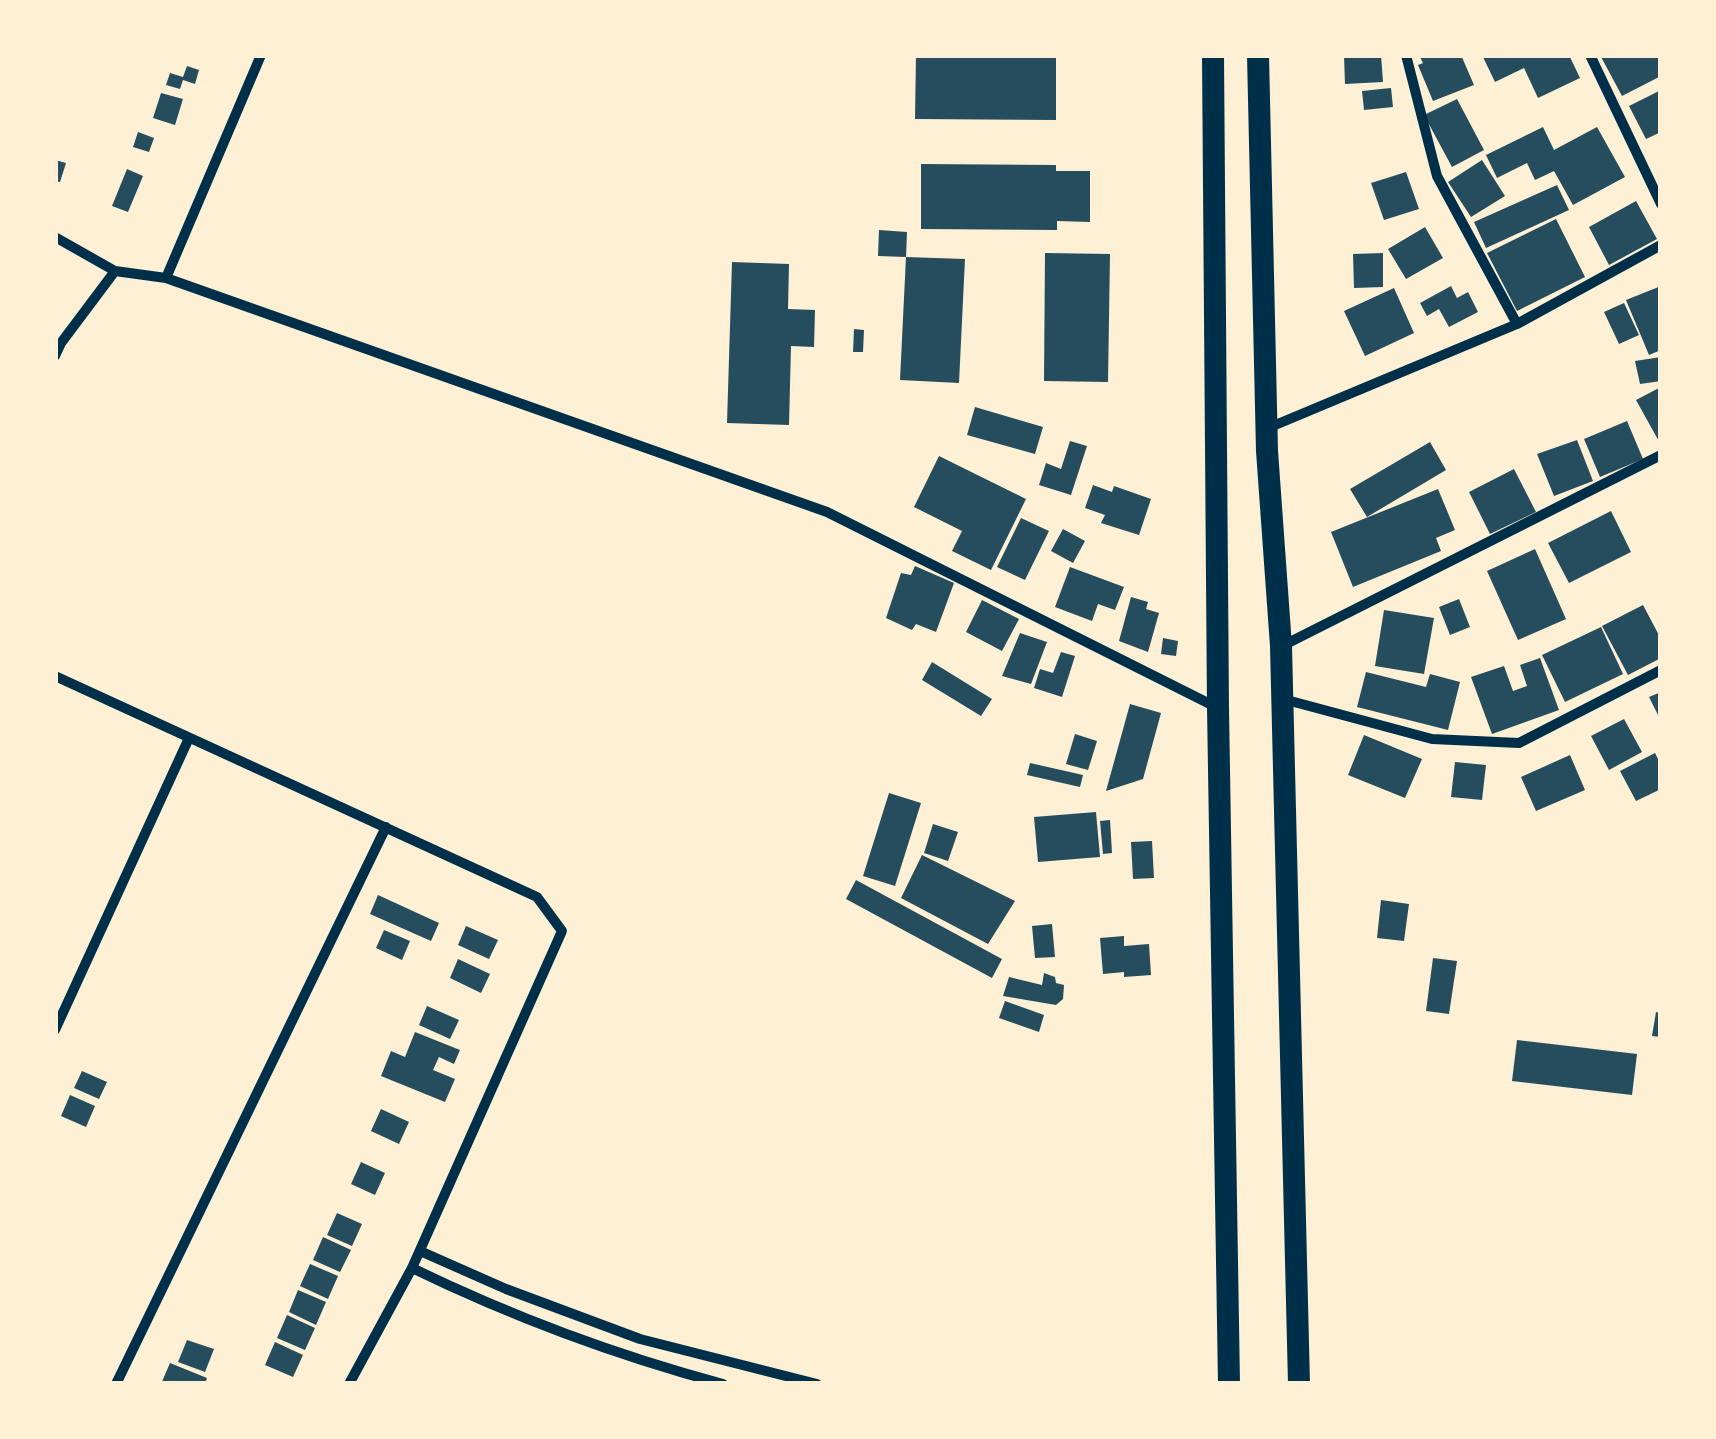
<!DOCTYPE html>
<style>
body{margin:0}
#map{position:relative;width:1716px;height:1439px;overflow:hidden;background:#fdf0d5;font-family:"Asap Condensed",sans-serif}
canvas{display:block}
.frame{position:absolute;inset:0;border:58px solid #fdf0d5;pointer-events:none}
</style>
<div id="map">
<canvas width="1716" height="1439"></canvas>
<div class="frame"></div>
</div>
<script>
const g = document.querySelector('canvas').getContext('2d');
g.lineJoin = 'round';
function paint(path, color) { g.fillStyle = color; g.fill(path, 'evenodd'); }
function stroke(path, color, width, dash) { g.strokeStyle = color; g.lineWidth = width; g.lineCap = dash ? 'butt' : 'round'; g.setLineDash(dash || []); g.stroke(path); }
paint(new Path2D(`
 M916,55H1056V120L915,119Z
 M1344,55H1381L1383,82L1345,84Z
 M1419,55H1461L1474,85L1433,101L1418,65L1423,63Z
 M1482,55H1569L1580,78L1538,98L1524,68L1495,82Z
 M1600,55H1661V76L1622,96Z
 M187,66L199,70L195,84L183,80L180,89L166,85L170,73L183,77Z
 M1391,88L1393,107L1364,110L1362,91Z
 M1661,90V132L1646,139L1629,106Z
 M161,93L183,99L175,125L153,118Z
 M1457,99L1484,150L1452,167L1424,115Z
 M1543,127L1554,150L1597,127L1625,177L1573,205L1554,171L1535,180L1527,163L1497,178L1486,155Z
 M138,132L154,138L149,152L133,147Z
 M55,160L66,163L60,182L55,181Z
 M1482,160L1505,196L1471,217L1448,182Z
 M921,164L1056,165V171H1090V222L1057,221V230L921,229Z
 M127,169L143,176L128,212L112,206Z
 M1406,172L1419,209L1384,220L1371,183Z
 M1557,185L1569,210L1486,248L1474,222Z
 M1636,201L1657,239L1609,265L1589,227Z
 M1556,219L1585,277L1517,311L1487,253Z
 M1425,227L1443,258L1406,279L1388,249Z
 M879,230L907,232L906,257L878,256Z
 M1045,253L1110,254L1108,382L1044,381Z
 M1383,253V287L1354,288L1353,254Z
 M906,257L965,259L959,383L900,380Z
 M732,262L789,264L788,309L815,310L814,347L791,346L789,425L727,423Z
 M1451,286L1457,298L1468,292L1478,312L1449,327L1439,309L1427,316L1420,303Z
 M1661,286V350L1649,355L1626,300Z
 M1394,288L1414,333L1365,356L1344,311Z
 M1624,303L1639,335L1619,344L1604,312Z
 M854,329L864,330L863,352H853Z
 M1661,357V381L1640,384L1635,361Z
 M1659,388L1661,392V445L1636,400Z
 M975,407L1043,427L1035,454L967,435Z
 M1627,421L1643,459L1600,477L1584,439Z
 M1577,440L1593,481L1554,496L1537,454Z
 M1070,441L1087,446L1071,495L1039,485L1046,463L1061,469Z
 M1430,442L1446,470L1367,517L1350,489Z
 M939,456L1026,499L991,570L952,551L962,531L914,507Z
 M1514,469L1536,512L1490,534L1469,492Z
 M1093,485L1112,492L1114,486L1151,499L1139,535L1101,523L1105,515L1085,508Z
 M1438,489L1455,530L1436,538L1441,551L1353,587L1331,532Z
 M1611,511L1631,552L1569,583L1548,543Z
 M1021,518L1049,531L1025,580L997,567Z
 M1063,529L1085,541L1073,563L1051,551Z
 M1535,549L1566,619L1518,640L1487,571Z
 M915,566L954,583L936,632L916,624L912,630L886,618L901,573L911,575Z
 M1070,567L1124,587L1115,610L1098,604L1092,621L1055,607Z
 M1131,597L1148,602L1146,609L1159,613L1148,652L1119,641Z
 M1459,599L1470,627L1450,635L1439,607Z
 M982,600L1019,619L1002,651L966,632Z
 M1643,605L1661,639V658L1628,675L1602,626Z
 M1384,610L1434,618L1424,674L1375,666Z
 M1601,627L1623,674L1565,702L1542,655Z
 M1020,633L1047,642L1031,684L1002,676Z
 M1163,638L1178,641L1176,656L1161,654Z
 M1061,652L1075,656L1062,697L1034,688L1040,669L1053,673Z
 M1540,658L1559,710L1492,734L1471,677L1504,666L1513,691L1527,686L1520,665Z
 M932,662L992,699L981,716L922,680Z
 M1366,672L1426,687L1430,674L1460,682L1448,730L1357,707Z
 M1661,692V721L1649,697Z
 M1130,704L1161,713L1143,779L1106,791Z
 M1624,719L1642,752L1609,770L1591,736Z
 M1075,734L1097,741L1088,770L1066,764Z
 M1364,735L1422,759L1405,798L1348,775Z
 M1655,753L1661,765V789L1636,801L1620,771Z
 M1570,755L1585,790L1536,811L1521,777Z
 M1455,762L1486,765L1482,800L1451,797Z
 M1030,763L1083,775L1080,787L1027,775Z
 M889,793L921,803L895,886L863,876Z
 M1096,812L1100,857L1038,862L1034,817Z
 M1110,820L1112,853L1103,854L1100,821Z
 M933,824L958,832L948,861L924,853Z
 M1152,841L1154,878L1133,879L1131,842Z
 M922,855L1015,901L988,944L901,898Z
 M856,880L1002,959L992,978L846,899Z
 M378,895L439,923L431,941L370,914Z
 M1381,900L1409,904L1404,941L1377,938Z
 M1052,924L1055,957L1035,958L1032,926Z
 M466,926L498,940L489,959L458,945Z
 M384,930L410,941L402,960L376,948Z
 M1124,936V946L1149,944L1151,975L1124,977V972L1103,974L1100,938Z
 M1433,958L1457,961L1449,1014L1426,1011Z
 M458,959L490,974L481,993L450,978Z
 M1044,973L1055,977L1056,983L1064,985L1063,999L1056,1005L1003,996L1009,977L1042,985Z
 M1005,1001L1044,1015L1039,1032L999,1018Z
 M427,1006L459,1020L450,1039L419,1025Z
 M1656,1012L1661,1013V1037L1652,1036Z
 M415,1032L460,1050L454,1064L439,1057L433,1070L455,1079L445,1102L381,1076L391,1051L405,1057Z
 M1517,1040L1637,1054L1632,1095L1512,1081Z
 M82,1071L107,1082L99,1099L74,1088Z
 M70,1095L95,1106L86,1127L61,1116Z
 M381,1109L409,1122L399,1144L371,1131Z
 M361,1162L385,1173L375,1195L351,1184Z
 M337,1213L362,1224L352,1246L327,1235Z
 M323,1237L351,1250L340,1272L313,1260Z
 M310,1264L338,1276L328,1299L300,1286Z
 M298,1290L326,1302L316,1325L289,1312Z
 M287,1315L315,1328L305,1350L277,1338Z
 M187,1340L214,1349L205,1372L178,1362Z
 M275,1342L303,1355L293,1377L265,1365Z
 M170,1363L207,1378L205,1384H161Z`), '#264d5e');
stroke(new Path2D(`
 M1406,55L1437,176L1517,324
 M1590,55L1661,204
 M55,237L115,271
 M166,278L261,55
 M55,356L61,343L115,271L166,278L827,512L1218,708
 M1268,428L1517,324L1661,245
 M1282,646L1661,455
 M55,676L537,897L562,931L412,1268L349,1384
 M1283,699L1432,739L1519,743L1661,670
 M55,1030L189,738
 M420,1251L506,1289L640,1339L817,1384
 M412,1268C513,1317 615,1355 723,1384
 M116,1384L386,827`), '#003049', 10);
stroke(new Path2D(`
 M1213,55L1218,708L1229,1384
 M1258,55L1267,451L1281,646L1299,1384`), '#003049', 22);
</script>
